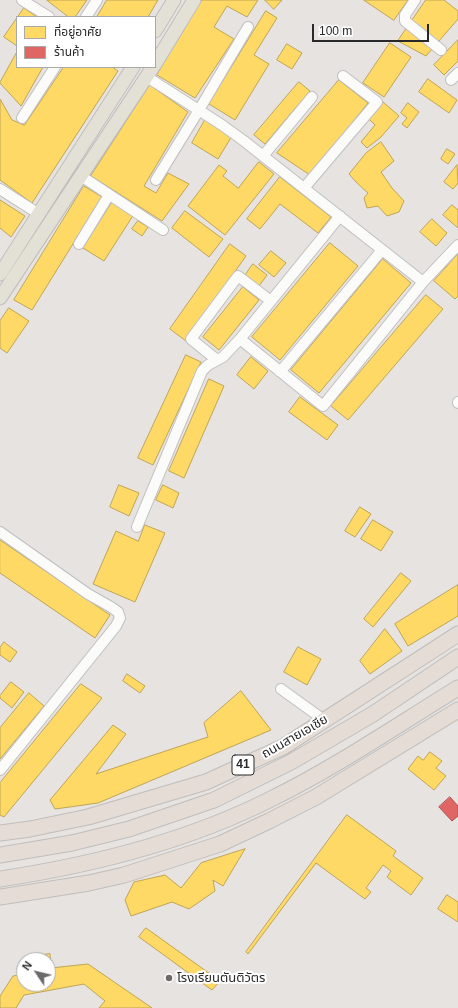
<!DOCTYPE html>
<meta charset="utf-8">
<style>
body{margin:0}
#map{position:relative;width:458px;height:1008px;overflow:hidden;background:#e6e3e0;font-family:Helvetica,"Noto Sans Thai",sans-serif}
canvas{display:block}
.legend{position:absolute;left:16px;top:16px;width:140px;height:52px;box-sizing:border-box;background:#fff;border:1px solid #a9a9a9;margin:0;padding:5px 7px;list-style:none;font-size:12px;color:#292929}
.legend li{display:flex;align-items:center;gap:8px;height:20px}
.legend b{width:20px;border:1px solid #a9a9a9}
.north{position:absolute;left:16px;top:952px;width:40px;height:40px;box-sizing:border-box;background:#fff;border:1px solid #a9a9a9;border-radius:50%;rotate:305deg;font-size:11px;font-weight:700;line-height:16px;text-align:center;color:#292929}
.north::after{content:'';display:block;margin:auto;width:14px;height:18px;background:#6b6a69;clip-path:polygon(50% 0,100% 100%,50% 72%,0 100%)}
.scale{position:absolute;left:312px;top:24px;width:117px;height:18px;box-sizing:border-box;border:2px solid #292929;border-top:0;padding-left:5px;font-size:12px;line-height:14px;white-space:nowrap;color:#292929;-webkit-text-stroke:3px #fff;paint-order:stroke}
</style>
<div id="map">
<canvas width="458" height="1008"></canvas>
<ul class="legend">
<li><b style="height:11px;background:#ffd966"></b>ที่อยู่อาศัย</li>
<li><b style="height:11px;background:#e06666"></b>ร้านค้า</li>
</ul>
<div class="north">N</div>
<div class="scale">100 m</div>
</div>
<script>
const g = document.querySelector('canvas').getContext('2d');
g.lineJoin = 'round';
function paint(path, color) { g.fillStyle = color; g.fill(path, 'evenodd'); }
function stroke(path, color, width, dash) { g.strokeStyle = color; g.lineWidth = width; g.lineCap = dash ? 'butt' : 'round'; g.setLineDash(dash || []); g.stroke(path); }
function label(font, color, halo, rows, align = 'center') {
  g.font = font + ' Helvetica,"Noto Sans Thai",sans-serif'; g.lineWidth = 4; g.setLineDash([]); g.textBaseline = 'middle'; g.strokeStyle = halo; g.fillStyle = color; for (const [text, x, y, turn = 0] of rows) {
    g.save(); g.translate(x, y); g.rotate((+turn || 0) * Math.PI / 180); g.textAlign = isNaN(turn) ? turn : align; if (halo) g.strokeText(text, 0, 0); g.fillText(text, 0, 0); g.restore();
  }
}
const homes = new Path2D(`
 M47,0H87L75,17H69Z
 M107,0H158L148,17H97Z
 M202,0H258L247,17L227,6L214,27L234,39L195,98L157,75Z
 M265,0H282L274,9Z
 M364,0H408L394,20Z
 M426,0H444L458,11V19L426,56L398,41Z
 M24,8L37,17H18Z
 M266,11L277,18L254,55L269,64L235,120L209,104Z
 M17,18V46L4,37Z
 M458,40V61L444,75L434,65Z
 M390,43L411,57L384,97L363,83Z
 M287,44L302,53L292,69L277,60Z
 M17,52V67H43L21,106L0,83Z
 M64,67H112L118,71L32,203L0,180V99L12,120L24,125Z
 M428,79L457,100L449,113L419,92Z
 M339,80L368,103L310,175L277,153Z
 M299,82L310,91L265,144L254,135Z
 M150,85L188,112L144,186L156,193L168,173L189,184L162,221L91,176Z
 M383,102L399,116L381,137L367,148L361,142L375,125L369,119Z
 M408,103L419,112L407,128L402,124L407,118L401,113Z
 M205,120L232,136L218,159L192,143Z
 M381,142L394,161L381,172L392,188L404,201L399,212L387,216L378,206L367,208L364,198L368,193L357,183L349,174L366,153Z
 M447,149L455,154L448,164L441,159Z
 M259,162L274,174L225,235L188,206L219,165L227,171L223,176L238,188Z
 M457,165L458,183L453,189L444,182Z
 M280,177L331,217L318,233L280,204L260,229L247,219Z
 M84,186L102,197L32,310L14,300Z
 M0,200L25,216L11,237L0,228Z
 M113,201L134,214L104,261L83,248Z
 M452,205L458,210V228L443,215Z
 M185,211L223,239L209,257L172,228Z
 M432,219L447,233L436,246L420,232Z
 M138,221L148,227L142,236L132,229Z
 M330,243L358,266L280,360L252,337Z
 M230,244L246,256L186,341L170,329Z
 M271,251L286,263L274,277L259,265Z
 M458,254V296L455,299L434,281Z
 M383,259L411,283L319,393L291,370Z
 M253,264L267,275L259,286L245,276Z
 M243,287L259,300L219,350L203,337Z
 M426,295L443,309L348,420L331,406Z
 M9,308L29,321L7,353L0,348V321Z
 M186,355L201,362L153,465L138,458Z
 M251,357L268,371L254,389L237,375Z
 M209,379L224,386L184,478L169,471Z
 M300,397L338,425L327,440L289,412Z
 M119,485L139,493L129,516L110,507Z
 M163,485L179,493L173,508L156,500Z
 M360,507L371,514L355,537L345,531Z
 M373,520L393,532L381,551L361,539Z
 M145,525L165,533L135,602L93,584L116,531L138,541Z
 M0,540L110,615L95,638L0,573Z
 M401,573L411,581L373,627L364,619Z
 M458,585V616L408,646L395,624Z
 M385,629L402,651L370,674L360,661Z
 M4,642L17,652L10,662L0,655V648Z
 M298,647L321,659L307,685L284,672Z
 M127,674L145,686L140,693L123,681Z
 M11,682L24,692L12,708L0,698V696Z
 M81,684L102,698L4,817L0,815V783Z
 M241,691L271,730L98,803L55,809L50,800L113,725L126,734L96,774L208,737L204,723Z
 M29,693L44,706L0,759V728Z
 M430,752L442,761L436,768L446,776L434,790L408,769L418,756L423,760Z
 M347,815L396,851L393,856L423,878L411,895L387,877L391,871L383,865L366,888L371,892L365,899L316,863L248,954L246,952Z
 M245,849L223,886L213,880L215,891L189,909L172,902L131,916L125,900L134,882L165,875L181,888L201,863Z
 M447,895L458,902V922L438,909Z
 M146,928L220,981L212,990L139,937Z
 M50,954L51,968L88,964L152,1008H99L105,1001L84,984L24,995L16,1008H0V996L13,976L24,974V984H48V960H36L35,956Z`);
paint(homes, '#ffd966');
stroke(homes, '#bfa454', 1);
const shops = new Path2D(`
 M450,797L458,806V816L452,821L439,807Z`);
paint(shops, '#e06666');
stroke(shops, '#a95454', 1);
const minor = new Path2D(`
 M22,0L49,17
 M415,0L405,15V21L441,50
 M86,17L97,0
 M147,77L222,125L244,141L423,282
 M451,80L458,73
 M22,118L55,67
 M263,156L312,97
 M81,176L163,230
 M156,180L199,110L248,27
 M304,188L377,102L343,76
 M0,189L39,214
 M79,244L109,195
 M240,339L323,406L423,282L458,245
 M217,360L191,339L238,276L271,301
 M280,372L382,250
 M458,402V403
 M137,527L202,371L208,365L223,357L240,339L340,216
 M0,532L88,594L111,607L118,612L120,618L116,626L0,770
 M281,689L324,720`);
const major = new Path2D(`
 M155,31L174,0
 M155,64L194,0
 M0,274L133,67
 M0,298L153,67`);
const highway = new Path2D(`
 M0,833L30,829L88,817L206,782L283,747L458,634
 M0,855L72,843L129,829L214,800L291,762L373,714L458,657
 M0,879C93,865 186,842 271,799C336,767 396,726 458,688
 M0,897L89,883L124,875L220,844L269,821L316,797L458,710`);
stroke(minor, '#c1bfc0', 12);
stroke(major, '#bfbebd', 15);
stroke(highway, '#bfbebd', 17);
stroke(minor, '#fbfbfa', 10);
stroke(major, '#e3e0d5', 13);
stroke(highway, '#e5dcd5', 15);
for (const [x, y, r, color] of [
 [169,978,4,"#6b6a69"]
]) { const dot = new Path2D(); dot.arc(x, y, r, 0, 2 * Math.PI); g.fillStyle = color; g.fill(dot); stroke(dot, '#fff', 1.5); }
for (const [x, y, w] of [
 [243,765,22]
]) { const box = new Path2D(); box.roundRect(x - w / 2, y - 10, w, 20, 3); g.fillStyle = '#fff'; g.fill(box); stroke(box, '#292929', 1); }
label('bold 12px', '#292929', null, [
 ["41",243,765]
]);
label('13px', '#292929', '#fff', [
 ["ถนนสายเอเชีย",295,737,-30]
]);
label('13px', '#292929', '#fff', [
 ["โรงเรียนตันติวัตร",177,978]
], 'left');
</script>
